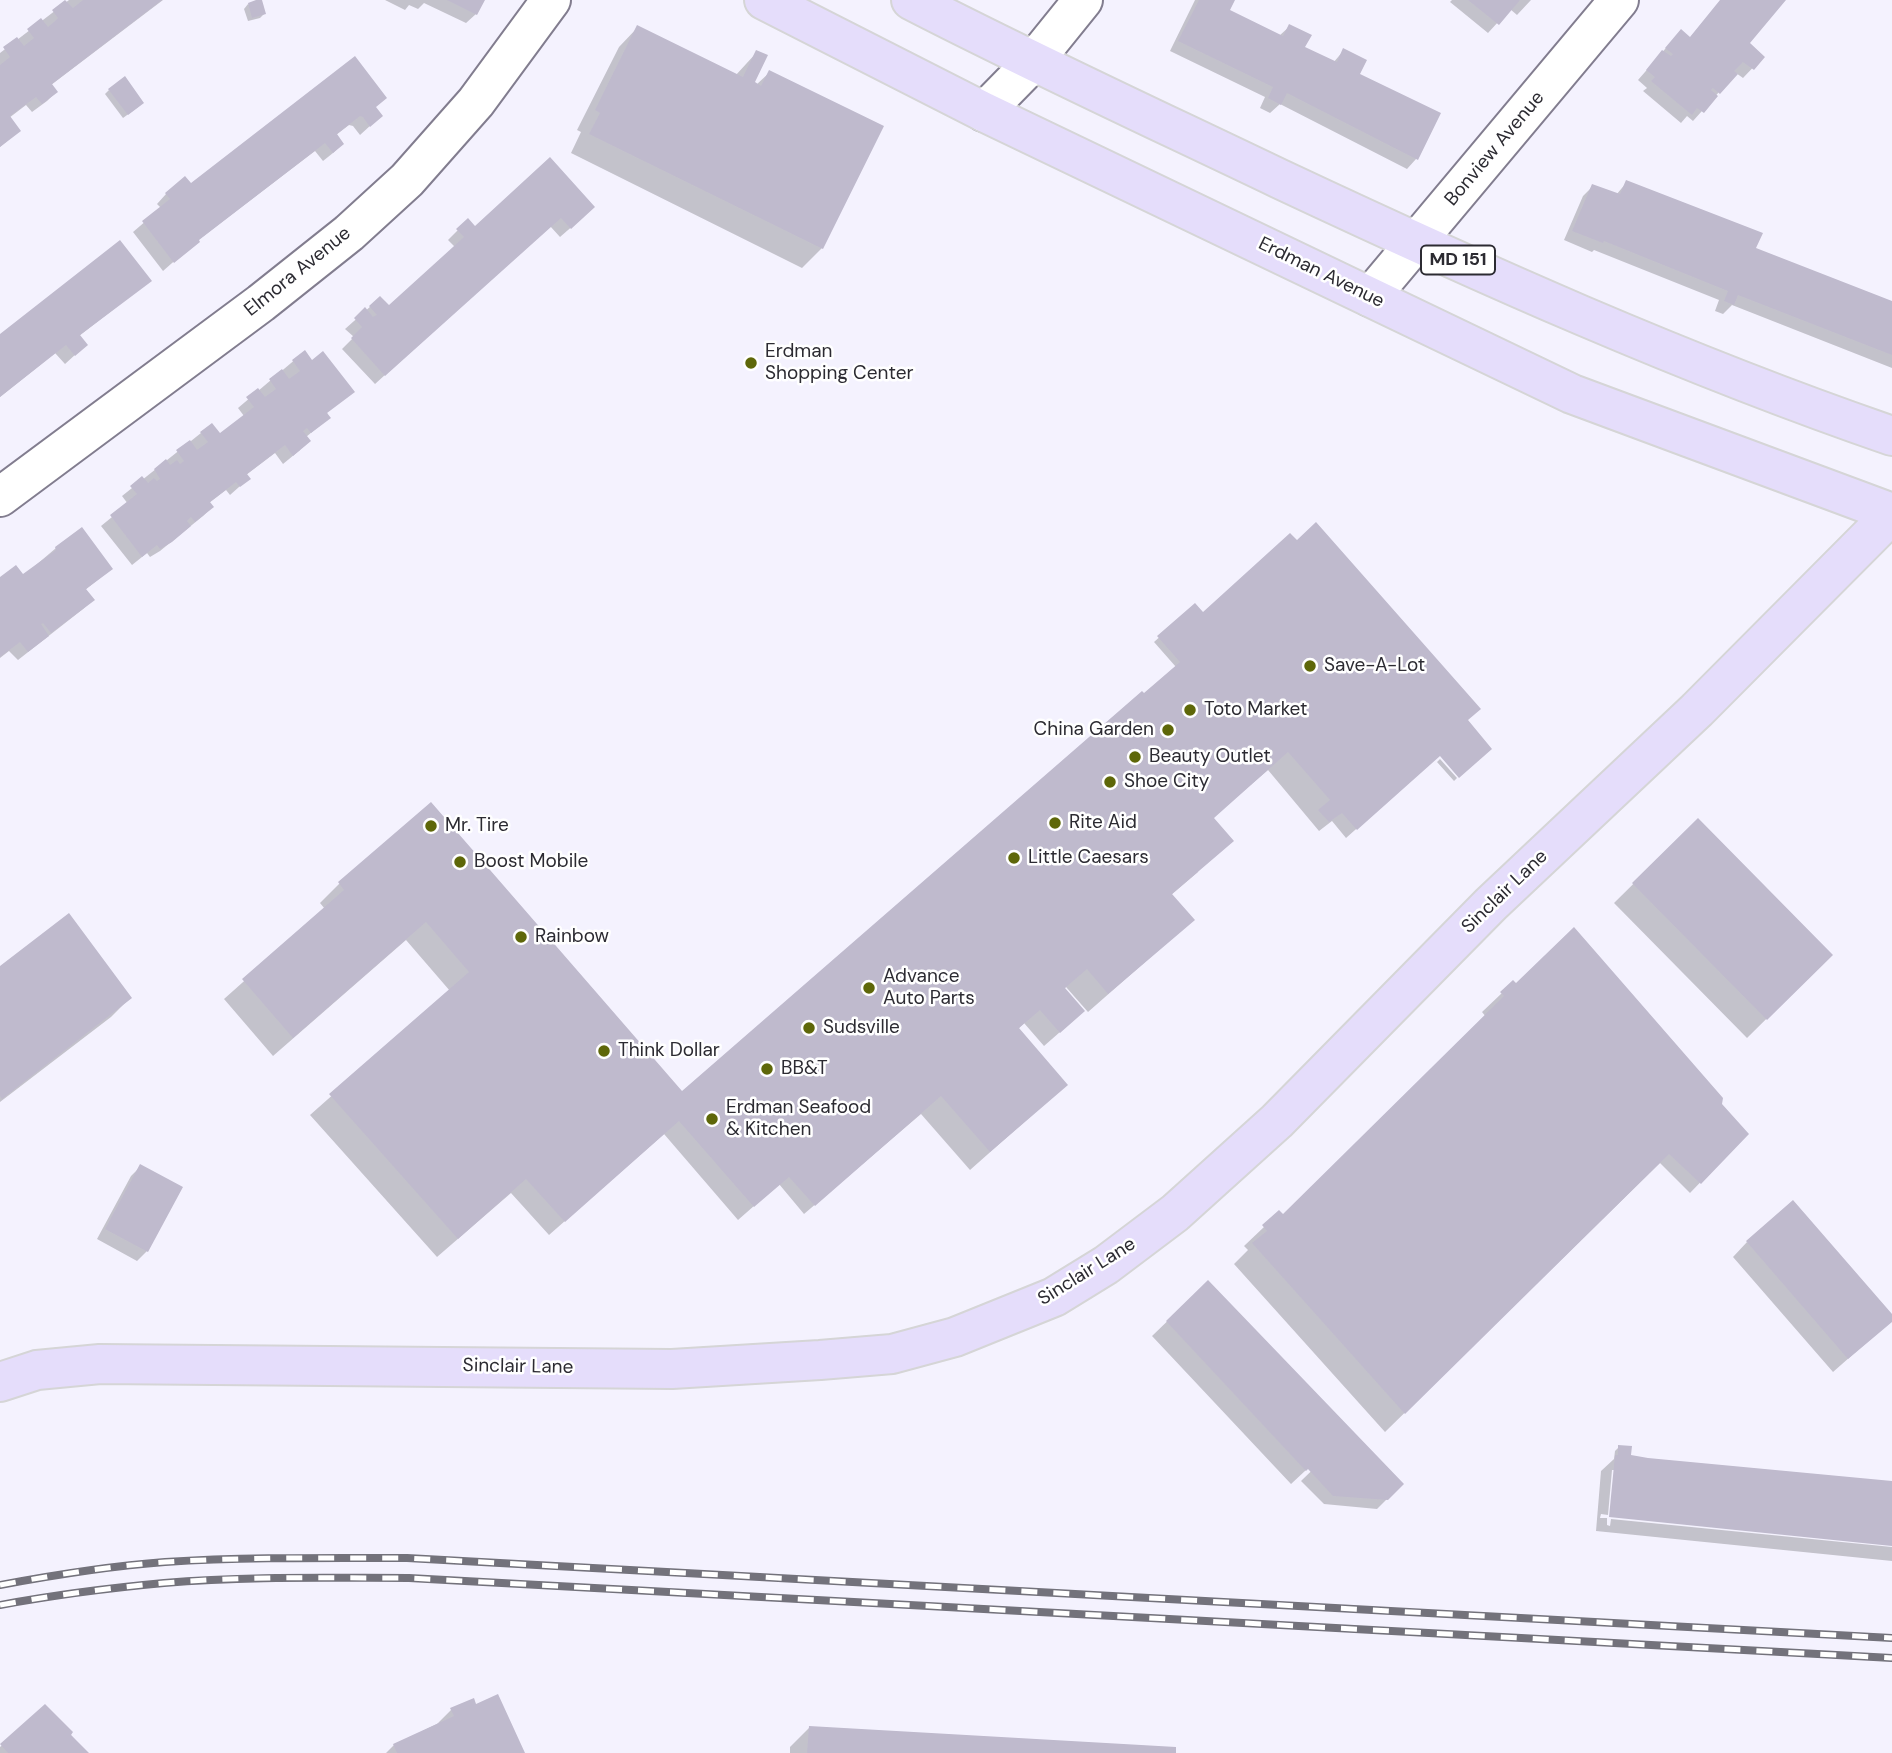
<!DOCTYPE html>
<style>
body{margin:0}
canvas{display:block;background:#f4f2fe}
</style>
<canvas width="1892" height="1753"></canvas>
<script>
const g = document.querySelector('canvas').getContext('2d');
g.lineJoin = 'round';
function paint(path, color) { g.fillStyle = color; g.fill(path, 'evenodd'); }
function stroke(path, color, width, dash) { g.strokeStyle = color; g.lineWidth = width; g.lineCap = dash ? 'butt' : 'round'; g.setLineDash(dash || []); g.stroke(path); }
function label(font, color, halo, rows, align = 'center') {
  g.font = font + ' "DM Sans",sans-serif'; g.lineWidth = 5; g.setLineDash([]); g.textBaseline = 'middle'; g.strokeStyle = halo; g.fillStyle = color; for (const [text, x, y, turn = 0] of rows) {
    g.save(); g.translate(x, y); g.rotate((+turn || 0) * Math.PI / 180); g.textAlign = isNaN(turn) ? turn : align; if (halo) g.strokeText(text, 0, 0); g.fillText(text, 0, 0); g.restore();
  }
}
paint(new Path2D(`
 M69,0H163L51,85L56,92L47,101L32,112L26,105L9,118L19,131L0,147V53Z
 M385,0H483L476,14L466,23L424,3L418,9L409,5L405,10Z
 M1195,0H1233L1228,11L1279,36L1290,26L1303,48L1333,63L1344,50L1358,75L1438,114L1416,159L1407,169L1280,104L1270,113L1260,108L1265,97L1170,51Z
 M1452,0H1531L1517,15L1510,9L1488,33L1450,2Z
 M1721,0H1784L1748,43L1763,57L1743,78L1736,73L1693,121L1687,116L1681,123L1643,91L1647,88L1638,80L1672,41L1689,39Z
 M248,4L264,14L260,18L248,21L244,9Z
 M638,27L735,76L757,52L752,83L756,85L770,72L822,248L802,268L571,153L581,132L577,130L619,47Z
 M109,90L138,107L123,118L105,94Z
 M375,108L371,125L360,135L353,126L349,125L336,135L342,144L333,153L323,161L315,151L197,241L163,271L133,232L161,208L157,204L166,194Z
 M550,159L583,217L560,237L550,226L375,384L342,349L354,337L345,329L380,298L389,307L455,247L448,240L468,220L475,229Z
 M1627,182L1754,249L1892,303V368L1732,305L1723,314L1715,311L1719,300L1594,250L1592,252L1564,240L1583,196L1593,186L1616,195Z
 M150,281L79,336L76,354L65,364L55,353L0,397V336Z
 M304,352L329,418L306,437L300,450L283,464L275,453L246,475L248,479L230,495L226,490L209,503L212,507L203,516L160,551L150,557L147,553L132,565L101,526L128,504L122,496L201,433L219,436L244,416L238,408Z
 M56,548L111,569L85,590L93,600L83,609L18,660L9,651L0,658V580L22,577Z
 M1194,606L1203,615L1466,721L1443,752L1346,838L1332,821L1319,831L1268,770L1212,818L1198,872L1171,895L1193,920L1088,1012L1066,987L1063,989L1068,1025L1044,1046L1024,1023L1018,1029L1066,1085L970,1170L921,1114L804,1214L779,1184L738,1220L664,1134L549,1235L511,1193L437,1257L310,1115L450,991L406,940L273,1056L224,999L325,909L320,903L339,884L430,804L682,1093L1176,667L1154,642Z
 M1440,759L1457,778L1454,781L1437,762Z
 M1698,820L1831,955L1747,1038L1614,903Z
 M0,968L130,998L111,1017L0,1102Z
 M1502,993L1719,1104L1747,1134L1690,1193L1660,1163L1385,1432L1234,1264L1248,1250L1244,1246L1264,1227L1283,1217L1486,1017L1482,1012Z
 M140,1167L147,1251L137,1261L97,1239L131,1176Z
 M1747,1242L1892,1316V1320L1833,1372L1733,1257Z
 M1208,1282L1402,1484L1377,1509L1324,1504L1301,1481L1336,1447L1334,1444L1291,1484L1152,1336Z
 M1619,1447L1626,1458L1892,1483V1544L1616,1470H1612L1608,1515L1601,1514L1600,1518H1607V1525L1610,1526L1611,1519L1892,1547V1561L1596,1531L1601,1471L1614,1459L1615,1451Z
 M45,1706L87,1753H0V1747Z
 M475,1707L523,1753H386L394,1745L437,1724L451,1710Z
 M809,1728L1174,1753H790V1747Z`), '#0003');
paint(new Path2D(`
 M65,0L73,8L83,0H162L52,84L58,92L42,104L36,97L10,116L21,131L0,147V65L10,57L3,47L17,37L24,46L34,38L27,29L41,18L48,27L54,22L58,18L52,10Z
 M256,0H262L266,14L252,18L248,3Z
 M447,0H485L477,15Z
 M1199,0H1235L1230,10L1283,36L1289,24L1312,35L1305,47L1337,62L1343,48L1367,60L1360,74L1441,113L1418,160L1287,93L1281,105L1268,98L1273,87L1178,41Z
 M1468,0H1520L1499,25Z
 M1720,0H1786L1750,43L1765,57L1754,70L1743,62L1734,71L1738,74L1720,94L1713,88L1711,90L1718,96L1704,113L1697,108L1692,115L1651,81L1655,77L1646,70L1662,50L1671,56L1673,54L1665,48L1681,29L1690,37Z
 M637,25L743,77L756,50L768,55L755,82L761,86L769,70L884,126L823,249L589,134L600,113L595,110Z
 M355,56L387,98L376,107L383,116L370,127L363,117L360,116L337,134L344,144L333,153L325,143L199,240L200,242L174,263L142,221L170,199L165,193L185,176L191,183Z
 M125,76L144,103L128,115L108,89Z
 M550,157L595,207L571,229L561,218L385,376L351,338L362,327L354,318L365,307L373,317L377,315L369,306L380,296L389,305L464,237L456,229L468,218L475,226Z
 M1626,180L1763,233L1756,248L1892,301V355L1738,295L1734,305L1724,301L1728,291L1604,241L1603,243L1572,231L1592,184L1620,194Z
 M120,240L152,281L80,335L88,345L75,356L66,345L0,397V334Z
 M305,350L312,360L323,351L355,392L327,413L331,418L311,433L307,428L303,431L311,441L293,456L285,445L247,474L251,479L240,487L236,482L210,502L214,507L195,522L191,517L187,521L191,526L172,542L160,549L157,545L142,557L110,515L137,494L130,486L142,476L148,483L154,478L157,481L160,479L154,469L166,459L170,465L177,460L180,464L184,461L176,450L190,440L197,450L208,442L200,432L212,423L220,433L254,407L246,397L258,388L265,397L276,389L269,379L282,369L289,379L300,371L292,360Z
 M1316,522L1481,709L1468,720L1492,749L1459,778L1440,756L1357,830L1342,813L1329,822L1318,810L1330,800L1288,752L1214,818L1234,841L1172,894L1195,920L1108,994L1087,969L1065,988L1085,1011L1060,1033L1040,1010L1019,1028L1068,1085L990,1152L941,1096L815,1206L789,1177L754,1207L679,1121L565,1222L526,1179L458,1239L329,1094L469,972L426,922L293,1038L242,979L344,890L338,882L431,802L682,1091L1142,691L1144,693L1180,662L1157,636L1195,603L1203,612L1290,533L1297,540Z
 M82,527L113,569L86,589L95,600L51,633L43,623L41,624L49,636L28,652L20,642L0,657V577L16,565L23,574L56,550L55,547Z
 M1698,818L1833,955L1767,1020L1632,883Z
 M69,913L132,998L2,1099L0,1096V966Z
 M1574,927L1723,1098L1722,1104L1749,1134L1701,1184L1669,1154L1405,1414L1252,1243L1267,1231L1262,1225L1279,1210L1283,1214L1504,996L1500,992L1513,980L1516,983Z
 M140,1164L183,1187L148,1252L105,1229Z
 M1793,1200L1892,1314V1322L1848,1359L1746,1241Z
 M1208,1280L1404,1484L1388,1500L1333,1496L1308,1469L1306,1471L1166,1321Z
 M1618,1445L1632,1446L1631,1455L1648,1458L1892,1481V1546L1609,1517L1615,1455H1618Z
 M498,1694L525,1753H397L393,1744L454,1716L450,1708L474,1698L476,1704Z
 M45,1704L73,1732L71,1735L89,1753H8L0,1744Z
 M809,1726L1176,1747V1753H807Z`), '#bfbacd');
const minor = new Path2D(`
 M984,112L1033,62L1083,0
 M1370,297L1619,0
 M0,497L261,303L349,233L407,180L476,102L551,0`);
const major = new Path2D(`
 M764,0L984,112L1572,394L1892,513
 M911,0C1033,63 1157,120 1280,179C1480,273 1683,364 1892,436
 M0,1382L37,1370L100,1364L672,1369L820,1360L892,1354L955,1337L1054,1297L1106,1265L1175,1213L1277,1121L1491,904L1697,710L1892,514`);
stroke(minor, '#827d8f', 42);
stroke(major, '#d5d5d6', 42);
stroke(minor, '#fff', 38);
stroke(major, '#e5ddfb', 38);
const rail = new Path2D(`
 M0,1585C54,1575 110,1566 165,1562C245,1557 326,1558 407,1558L1892,1638
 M0,1605C54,1595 109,1588 164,1583C245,1576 327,1578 409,1578L1892,1658`);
stroke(rail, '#73727b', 8);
stroke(rail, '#fff', 5, [16]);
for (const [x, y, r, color] of [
 [751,363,7,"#5e6709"],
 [1310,666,7,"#5e6709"],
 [1190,710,7,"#5e6709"],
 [1168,730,7,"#5e6709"],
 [1135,757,7,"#5e6709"],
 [1110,782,7,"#5e6709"],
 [1055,823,7,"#5e6709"],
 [431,826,7,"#5e6709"],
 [1014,858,7,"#5e6709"],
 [460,862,7,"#5e6709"],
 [521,937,7,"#5e6709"],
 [869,988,7,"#5e6709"],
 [809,1028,7,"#5e6709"],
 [604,1051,7,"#5e6709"],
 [767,1069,7,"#5e6709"],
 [712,1119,7,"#5e6709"]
]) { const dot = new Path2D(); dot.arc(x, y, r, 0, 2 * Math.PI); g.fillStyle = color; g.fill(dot); stroke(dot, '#fff', 2.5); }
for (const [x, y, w] of [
 [1458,260,74]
]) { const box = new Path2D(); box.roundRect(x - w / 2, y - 14.5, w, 29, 5); g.fillStyle = '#fff'; g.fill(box); stroke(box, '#2c2b32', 2); }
label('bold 18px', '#2c2b32', null, [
 ["MD 151",1458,260]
]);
label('19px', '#2c2b32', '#fff', [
 ["Bonview Avenue",1495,149,-50],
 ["Elmora Avenue",298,272,-39],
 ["Erdman Avenue",1321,273,26],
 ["Sinclair Lane",1505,892,-44],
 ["Sinclair Lane",1087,1272,-32],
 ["Sinclair Lane",518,1367,1]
]);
label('19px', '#2c2b32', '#fff', [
 ["Erdman",765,352],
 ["Shopping Center",765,374],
 ["Save-A-Lot",1324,666],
 ["Toto Market",1204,710],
 ["China Garden",1154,730,"right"],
 ["Beauty Outlet",1149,757],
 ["Shoe City",1124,782],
 ["Rite Aid",1069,823],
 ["Mr. Tire",445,826],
 ["Little Caesars",1028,858],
 ["Boost Mobile",474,862],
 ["Rainbow",535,937],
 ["Advance",883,977],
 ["Auto Parts",883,999],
 ["Sudsville",823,1028],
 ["Think Dollar",618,1051],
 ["BB&T",781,1069],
 ["Erdman Seafood",726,1108],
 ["& Kitchen",726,1130]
], 'left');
</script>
